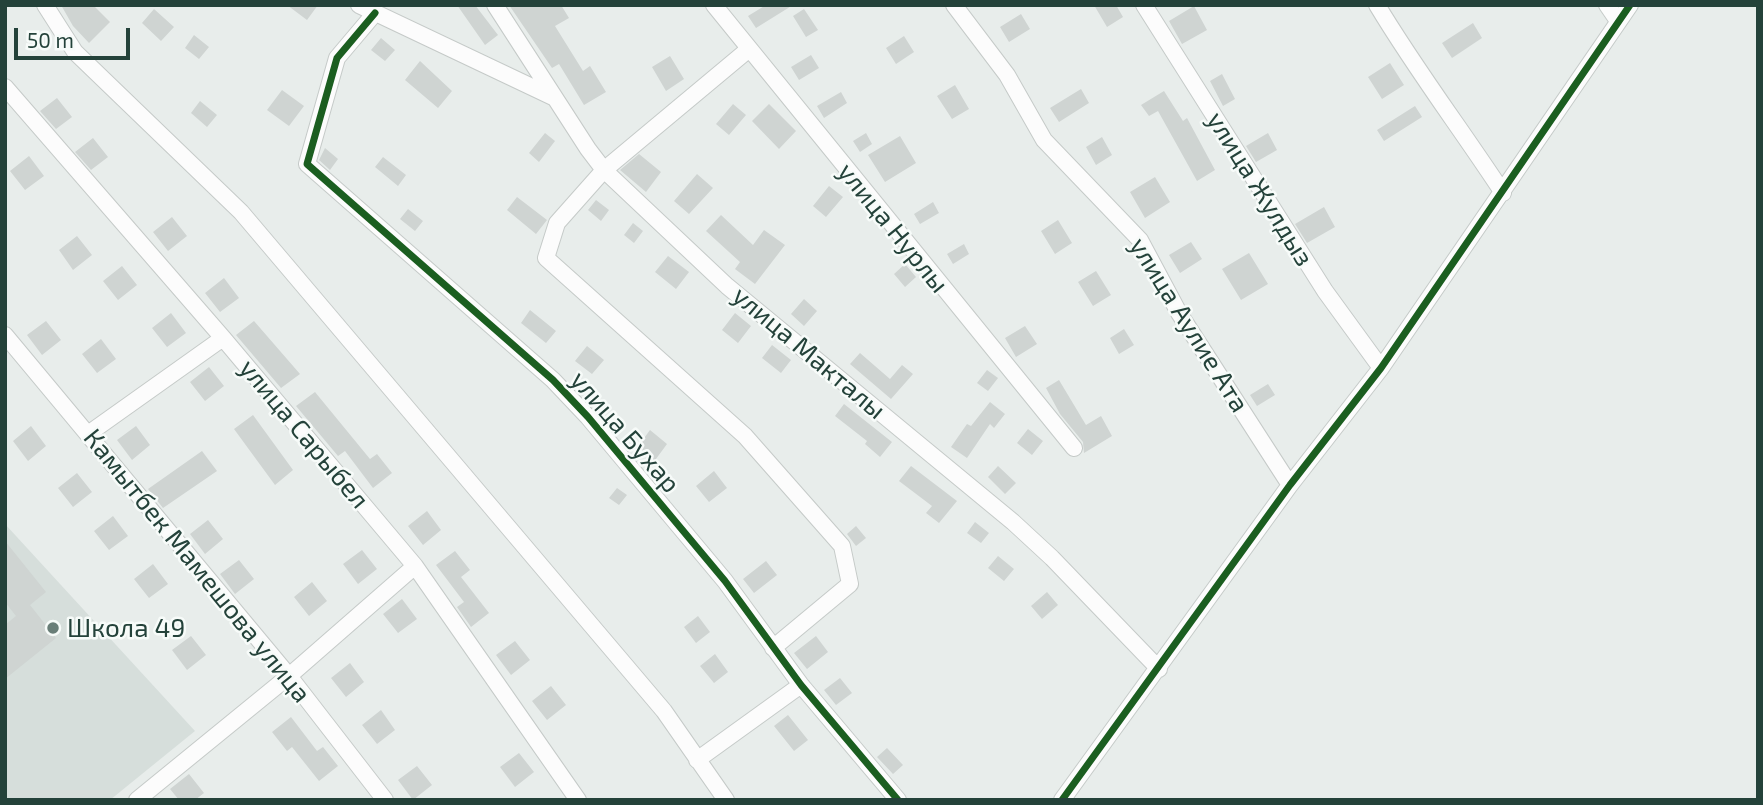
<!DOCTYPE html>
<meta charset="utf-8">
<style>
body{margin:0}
#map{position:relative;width:1763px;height:805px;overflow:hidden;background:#e8edeb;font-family:"Exo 2",sans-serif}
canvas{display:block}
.frame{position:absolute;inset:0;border:7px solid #24423a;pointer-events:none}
.scale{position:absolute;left:14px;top:28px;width:116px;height:32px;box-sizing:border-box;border:4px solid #24423a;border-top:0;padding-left:9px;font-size:21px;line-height:24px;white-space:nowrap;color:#24423a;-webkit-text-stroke:5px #f7fbf9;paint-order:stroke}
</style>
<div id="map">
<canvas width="1763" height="805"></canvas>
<div class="frame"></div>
<div class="scale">50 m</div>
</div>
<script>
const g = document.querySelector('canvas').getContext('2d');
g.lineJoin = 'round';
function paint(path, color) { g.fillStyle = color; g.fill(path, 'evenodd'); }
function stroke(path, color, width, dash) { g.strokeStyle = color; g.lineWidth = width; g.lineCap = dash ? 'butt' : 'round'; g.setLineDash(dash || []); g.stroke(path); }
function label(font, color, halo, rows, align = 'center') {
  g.font = font + ' "Exo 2",sans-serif'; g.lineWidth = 5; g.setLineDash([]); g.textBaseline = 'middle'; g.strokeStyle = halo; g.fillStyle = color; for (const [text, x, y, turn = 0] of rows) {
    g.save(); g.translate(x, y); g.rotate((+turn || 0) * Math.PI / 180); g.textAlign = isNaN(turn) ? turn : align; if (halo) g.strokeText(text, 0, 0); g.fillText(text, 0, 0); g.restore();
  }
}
paint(new Path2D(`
 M5,524L195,731L110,800H5Z`), '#d6dedb');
paint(new Path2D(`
 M61,5H93L110,22L89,43L73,26Z
 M287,5H318L307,20Z
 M457,5H475L498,35L485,45Z
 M509,5H561L569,18L555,26L583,71L590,66L606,92L584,105L559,64L552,68Z
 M766,5H793L756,28L748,16Z
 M1094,5H1116L1123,17L1107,27Z
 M1194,6L1207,30L1182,44L1169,21Z
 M154,9L174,27L161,41L142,23Z
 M804,9L818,30L806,37L793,16Z
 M1021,14L1030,29L1009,42L1000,27Z
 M1473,23L1482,38L1452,58L1442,43Z
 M194,35L209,47L199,59L185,48Z
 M904,36L914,52L896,64L886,48Z
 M381,38L395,50L385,61L371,50Z
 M811,55L819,68L799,80L791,67Z
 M670,56L684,79L666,91L652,67Z
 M420,61L452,91L438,108L405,80Z
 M1390,63L1404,85L1382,99L1368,77Z
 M1222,74L1235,99L1223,106L1210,81Z
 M955,85L969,109L952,119L937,96Z
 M1081,89L1089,103L1059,122L1050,108Z
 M282,90L304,106L289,126L267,110Z
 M1164,91L1183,121L1187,118L1215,170L1197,181L1158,111L1149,116L1141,105Z
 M841,92L847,103L824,118L817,106Z
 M57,98L72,117L56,129L40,111Z
 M200,101L217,115L207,127L191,113Z
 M733,104L746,115L729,135L716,124Z
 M769,104L796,131L779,149L752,121Z
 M1415,106L1422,117L1384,141L1377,130Z
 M545,133L555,141L539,162L529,153Z
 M866,133L872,144L860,152L853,141Z
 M1268,133L1277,150L1256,162L1246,146Z
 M900,136L916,163L885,182L868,155Z
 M1102,137L1112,155L1096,165L1086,147Z
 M93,138L108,157L91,170L75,152Z
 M325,148L338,159L330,170L319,160Z
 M639,154L661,172L646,192L620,170Z
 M29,156L44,176L25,190L10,171Z
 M383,157L406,175L398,186L375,167Z
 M697,174L713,188L689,214L674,201Z
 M1155,177L1170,202L1145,218L1130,192Z
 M829,186L843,197L826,217L813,206Z
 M517,197L547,220L536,234L507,210Z
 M596,200L609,210L601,221L588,210Z
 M933,202L939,213L920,224L914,214Z
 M1324,207L1335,227L1307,243L1295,224Z
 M408,209L423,221L415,231L400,219Z
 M721,215L753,245L764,230L785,245L755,284L735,269L740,262L706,231Z
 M172,217L187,236L168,251L153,232Z
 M1058,220L1072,243L1055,254L1041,231Z
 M633,223L643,231L634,243L624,235Z
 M77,236L92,255L73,270L59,250Z
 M1191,242L1202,259L1180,273L1169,255Z
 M964,244L969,254L953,264L947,254Z
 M1249,253L1268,284L1241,300L1222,269Z
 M668,256L689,272L676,289L655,272Z
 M905,264L916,277L905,287L894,274Z
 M122,266L137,285L118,300L103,281Z
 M1096,271L1111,295L1093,306L1078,282Z
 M224,278L239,298L220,312L205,293Z
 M804,299L817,311L804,326L791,314Z
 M530,310L556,331L546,343L521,323Z
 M171,313L186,333L167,347L152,328Z
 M735,313L751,326L738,343L722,330Z
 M46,321L61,340L42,355L27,335Z
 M254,321L300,374L281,388L236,335Z
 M1025,326L1037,344L1016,357L1005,338Z
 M1124,329L1134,345L1119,354L1110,338Z
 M101,339L116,359L97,373L82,354Z
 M772,345L791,360L781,373L762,358Z
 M587,346L604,360L592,374L575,361Z
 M860,353L890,379L902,365L913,374L891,399L850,364Z
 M209,367L224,386L205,401L190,382Z
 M987,370L998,378L988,391L977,383Z
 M1059,380L1086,425L1101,416L1112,436L1084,453L1083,442L1060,414L1046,388Z
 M1268,384L1275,395L1257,406L1250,395Z
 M315,392L370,459L377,454L392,473L373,488L345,451L338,456L296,406Z
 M990,402L1005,414L994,428L990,424L967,458L951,447L967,424L971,426Z
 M844,404L892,442L880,457L865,444L867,441L835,416Z
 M253,415L293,470L275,485L234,429Z
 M31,426L46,446L28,461L13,441Z
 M136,426L150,445L132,460L117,440Z
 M1028,429L1043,441L1032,455L1017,443Z
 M650,430L667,444L653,463L636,449Z
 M202,451L217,471L163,508L148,489Z
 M911,466L957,501L939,523L926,513L932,506L899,481Z
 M998,466L1016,483L1005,494L988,477Z
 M714,471L727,488L709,502L696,486Z
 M77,473L92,492L73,507L58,488Z
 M617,488L627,495L619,505L609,498Z
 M427,511L441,530L423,545L408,526Z
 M113,516L128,536L109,550L94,531Z
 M208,520L223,539L205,554L190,534Z
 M975,522L989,533L981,543L967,533Z
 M856,526L866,538L856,546L847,534Z
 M5,541L46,592L30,605L56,638L5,679V625L16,616L5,602Z
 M362,550L377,569L358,584L343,564Z
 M455,551L470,570L461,577L489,613L471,627L457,607L464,602L436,565Z
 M998,556L1014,569L1004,581L988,568Z
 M239,560L254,579L235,594L220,574Z
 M766,561L777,575L754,593L743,579Z
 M153,564L168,584L149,598L134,579Z
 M312,582L327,601L309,616L294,597Z
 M1047,592L1058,605L1042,619L1031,606Z
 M402,599L417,619L398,633L383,614Z
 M698,616L710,632L696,643L684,627Z
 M191,636L206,655L187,670L172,650Z
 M816,636L828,652L807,669L794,653Z
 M515,641L530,660L511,675L496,655Z
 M715,654L728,672L714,683L700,666Z
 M350,663L364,682L346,697L331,678Z
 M840,678L852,693L836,705L824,690Z
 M551,686L566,705L547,720L532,701Z
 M381,710L395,730L377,744L362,725Z
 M788,715L808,740L794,751L774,726Z
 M291,717L317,751L323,747L338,766L319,781L292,747L287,751L272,732Z
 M887,748L903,765L893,774L877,757Z
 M519,753L534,772L515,787L500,767Z
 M417,766L432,785L413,800L398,780Z
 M189,774L204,793L195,800H179L170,789Z`), '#cfd4d2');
const minor = new Path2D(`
 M45,5L75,52L241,212L664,711L726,800
 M359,5L555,98
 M495,5L588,149L604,170L727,286L1013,522L1052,558L1159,669
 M714,5L1074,448
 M954,5L1007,75L1044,140L1140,240L1179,313L1290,485
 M1144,5L1325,291L1381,368
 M1377,5C1416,70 1461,129 1503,193
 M1607,5L1618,21
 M375,13L337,58L307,164L553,380L588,417L725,581L801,685L898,800
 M749,49L604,170L557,223L546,258L745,436L842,546L850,584L773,648
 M5,87L223,338L415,566L578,800
 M5,335L289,676L385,800
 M88,434L223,338
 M697,760L801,685
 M137,800L289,676L415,566
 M1062,800L1290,485L1381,368L1630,5`);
stroke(minor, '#c5cac8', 18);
stroke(minor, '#fcfcfc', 16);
stroke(new Path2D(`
 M375,13L337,58L307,164L553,380L588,417L725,581L801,685L898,800
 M1062,800L1290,485L1381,368L1630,5`), '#1b5e20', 7);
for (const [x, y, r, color] of [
 [53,628,7,"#697e78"]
]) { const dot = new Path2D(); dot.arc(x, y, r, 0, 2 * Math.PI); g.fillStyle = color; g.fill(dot); stroke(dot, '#f7fbf9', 2.5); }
label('26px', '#24423a', '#f7fbf9', [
 ["улица Жулдыз",1260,189,58],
 ["улица Нурлы",893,228,51],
 ["улица Аулие Ата",1189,325,58],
 ["улица Макталы",809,353,40],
 ["улица Бухар",625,432,49],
 ["улица Сарыбел",304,434,50],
 ["Камытбек Мамешова улица",197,566,51]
]);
label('26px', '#24423a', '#f7fbf9', [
 ["Школа 49",67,628]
], 'left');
</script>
